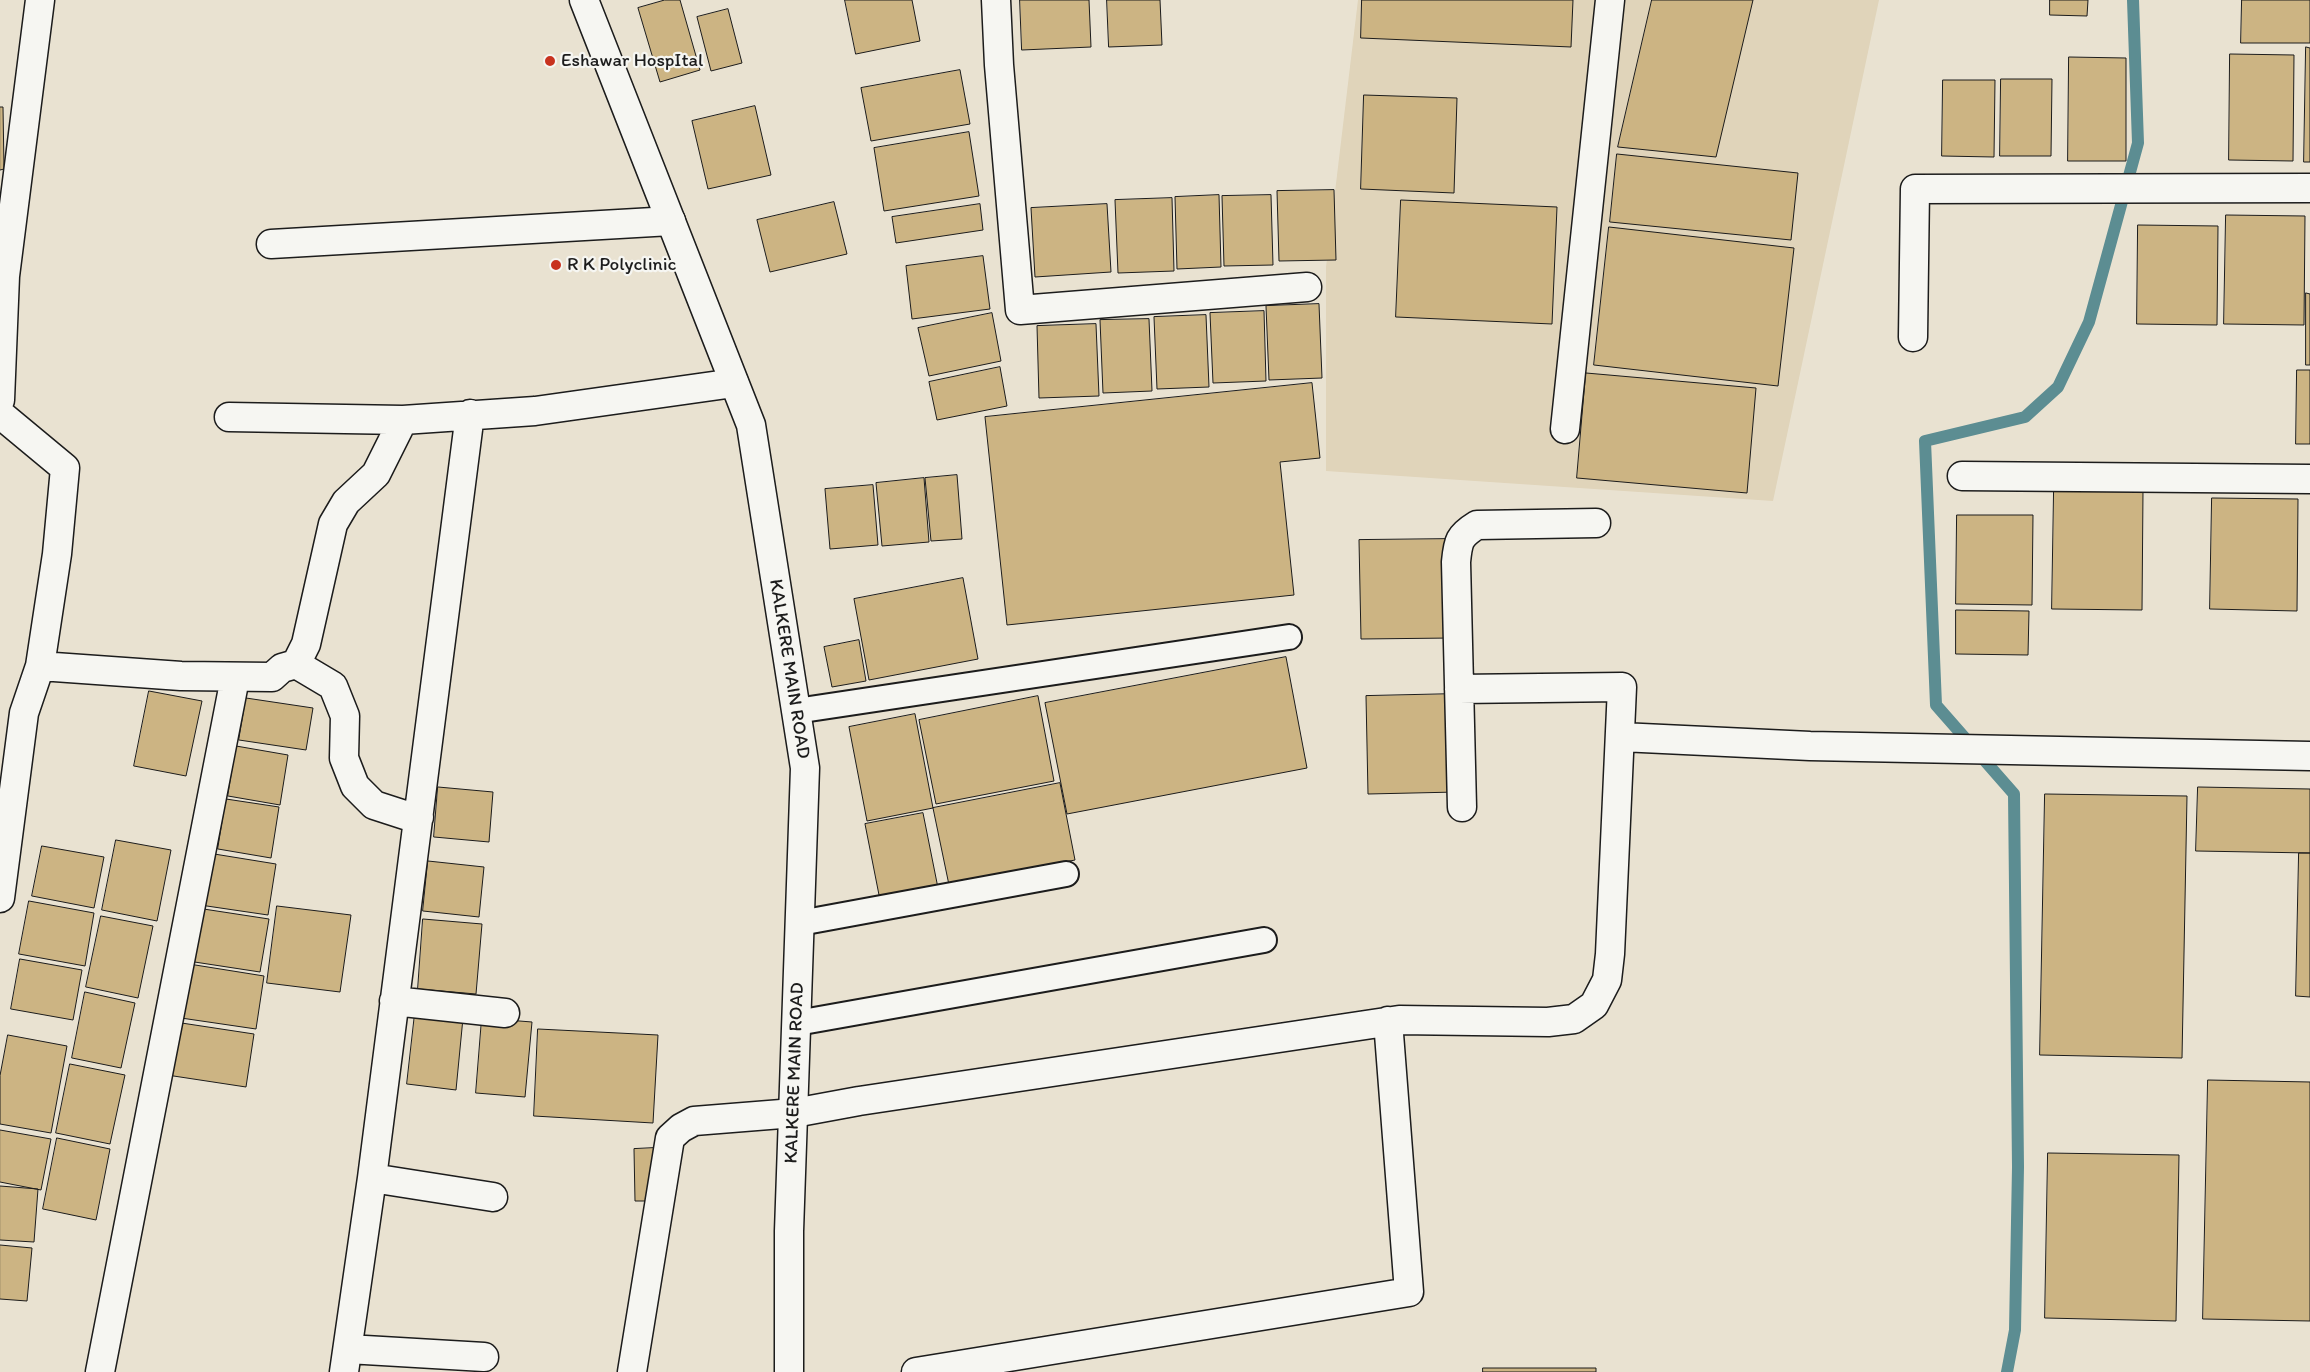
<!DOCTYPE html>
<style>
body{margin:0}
canvas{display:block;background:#e9e2d1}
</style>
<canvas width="2310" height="1372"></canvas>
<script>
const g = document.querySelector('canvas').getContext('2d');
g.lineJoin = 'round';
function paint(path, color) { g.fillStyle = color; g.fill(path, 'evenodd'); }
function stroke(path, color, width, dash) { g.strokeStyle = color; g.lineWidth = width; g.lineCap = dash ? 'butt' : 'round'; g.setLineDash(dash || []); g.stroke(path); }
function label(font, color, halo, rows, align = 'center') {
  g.font = font + ' Itim,sans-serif'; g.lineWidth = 4.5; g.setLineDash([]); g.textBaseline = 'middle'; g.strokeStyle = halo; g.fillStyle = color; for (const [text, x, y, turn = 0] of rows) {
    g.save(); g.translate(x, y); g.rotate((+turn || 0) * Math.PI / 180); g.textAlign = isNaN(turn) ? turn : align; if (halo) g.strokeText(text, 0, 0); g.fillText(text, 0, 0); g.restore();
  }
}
paint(new Path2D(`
 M1358,0H1879L1773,501L1326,471V267Z`), '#e0d4ba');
stroke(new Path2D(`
 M2007,1372L2015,1330L2018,1167L2014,794L1936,705L1925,441L2025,417L2058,387L2089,322L2138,143L2133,0`), '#5c8d92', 12);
const building = new Path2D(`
 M665,0H680L700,70L660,82L638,8Z
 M845,0H912L920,41L856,54Z
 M1020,0H1089L1091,47L1022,50Z
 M1107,0H1160L1162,45L1109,47Z
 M1362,0H1573L1571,47L1361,38Z
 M1652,0H1753L1716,157L1618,147Z
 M2050,0H2088L2087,16L2050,15Z
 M2242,0H2310V43H2241Z
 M728,9L742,63L711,71L697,17Z
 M2306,47L2310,48V162H2304Z
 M2230,54L2294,55L2293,161L2229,160Z
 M2069,57L2126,58V161H2068Z
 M960,70L970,124L871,141L861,88Z
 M2001,79H2052L2051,156H2000Z
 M1943,80H1995L1994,157L1942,156Z
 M1364,95L1457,98L1454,193L1361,189Z
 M755,106L771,175L708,189L692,121Z
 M0,107H3L4,169L0,170Z
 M969,132L979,196L884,211L874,148Z
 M1617,154L1798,173L1791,240L1610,222Z
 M1334,190L1336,260L1279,261L1277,191Z
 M1219,195L1221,267L1177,269L1175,197Z
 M1271,195L1273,265L1224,266L1222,196Z
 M1172,198L1174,271L1118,273L1115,200Z
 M1401,200L1557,207L1552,324L1396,317Z
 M834,202L847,254L770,272L757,220Z
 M980,204L983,230L896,243L892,217Z
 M1107,204L1111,272L1035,277L1031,208Z
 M2226,215L2305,216L2304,325L2224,324Z
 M2138,225L2218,226L2217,325L2137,324Z
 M1609,227L1794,248L1778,386L1594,365Z
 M983,256L990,309L912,319L906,266Z
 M2306,293L2310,294V365H2306Z
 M1319,304L1322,378L1269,380L1266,306Z
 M1264,311L1266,381L1213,383L1210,313Z
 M992,313L1001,361L929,376L918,328Z
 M1206,315L1209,387L1157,389L1154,317Z
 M1149,319L1152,391L1103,393L1100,320Z
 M1096,324L1099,396L1039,398L1037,326Z
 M1000,367L1007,406L937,420L929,382Z
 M2297,370H2310V444H2296Z
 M1586,373L1756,388L1747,493L1577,478Z
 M1312,383L1320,458L1280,462L1294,595L1007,625L985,417Z
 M957,475L962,539L931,541L925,478Z
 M924,478L929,542L882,546L876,483Z
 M873,485L878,545L830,549L825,489Z
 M2054,489L2143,491L2142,610L2052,609Z
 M2212,498L2298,499L2297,611L2210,609Z
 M1957,515H2033L2032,605L1956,604Z
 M1450,539L1452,638L1361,639L1359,540Z
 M963,578L978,659L869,680L854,599Z
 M1956,610L2029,611L2028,655L1956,654Z
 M859,640L866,681L832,687L824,647Z
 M1286,657L1307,768L1067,814L1045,703Z
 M149,691L202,701L186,776L134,766Z
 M1455,694L1457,792L1368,794L1366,696Z
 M1038,696L1054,781L936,804L919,720Z
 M246,698L313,708L306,750L239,740Z
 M915,714L933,808L867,821L849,727Z
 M236,746L288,755L280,805L228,796Z
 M1060,783L1075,860L949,885L933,808Z
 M438,787L493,792L489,842L434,837Z
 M2198,787L2310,789V853L2196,851Z
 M2045,794L2187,796L2182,1058L2040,1055Z
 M226,799L279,807L271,858L218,849Z
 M923,813L938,888L880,900L865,824Z
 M116,840L171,850L157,921L102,910Z
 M42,846L104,857L94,908L32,896Z
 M208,853L276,864L268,915L200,905Z
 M2299,853H2310V997L2296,996Z
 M428,861L484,867L479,917L423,911Z
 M29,901L94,913L85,966L19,954Z
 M277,906L351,915L340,992L267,983Z
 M197,908L269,919L260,972L188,961Z
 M101,916L153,926L138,998L86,987Z
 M423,919L482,924L476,994L418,989Z
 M20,959L82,970L73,1020L11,1009Z
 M189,964L264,976L256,1029L181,1018Z
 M85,992L135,1003L121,1068L72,1058Z
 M415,1013L463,1018L456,1090L407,1084Z
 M482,1018L532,1022L525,1097L476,1093Z
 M175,1022L254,1034L246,1087L167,1075Z
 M538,1029L658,1035L653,1123L534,1116Z
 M8,1035L67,1046L51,1133L0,1124V1076Z
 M70,1064L125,1075L110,1144L56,1133Z
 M2208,1080L2310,1082V1321L2203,1319Z
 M0,1130L51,1139L41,1190L0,1182Z
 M57,1138L110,1149L96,1220L43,1209Z
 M654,1148L655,1201H635L634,1149Z
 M2048,1153L2179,1155L2176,1321L2045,1318Z
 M0,1186L38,1189L34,1242L0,1240Z
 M0,1245L32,1248L27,1301L0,1299Z
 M1483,1368H1596V1372H1483Z`);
paint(building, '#ccb483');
stroke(building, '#1c1c1c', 1);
const service = new Path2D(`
 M796,711L1289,637
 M800,923L1066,874
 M797,1023L1264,940`);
const minor = new Path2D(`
 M996,0L999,65L1020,310L1307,287
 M271,244L671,221
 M1913,337L1915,189L2310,188
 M0,400L5,276L40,0
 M0,414L65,468L57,554L40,666L24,713L0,898
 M229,417L403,420
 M1565,429L1610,0
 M1962,476L2310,479
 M296,664L333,686L345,716L344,758L355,786L374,805L411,817H419
 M40,666L181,676L272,677L282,668L296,664L306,644L333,524L346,502L376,474L403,420L535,411L734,383
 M1621,737L1810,746L2310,756
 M1462,807L1456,562C1458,541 1459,536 1477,525L1596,523
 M394,1001L505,1013
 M372,1178L493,1197
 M348,1349L484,1357
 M100,1372L235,678
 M344,1372L372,1178L470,414
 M632,1372L670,1138L681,1128L694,1121L794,1113L859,1101L1399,1020L1548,1022L1574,1019L1594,1005L1607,980L1610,954L1622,687L1459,689
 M916,1372L1409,1292L1388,1021`);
const tertiary = new Path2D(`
 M584,0L751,425L805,768L789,1231V1372`);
stroke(service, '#1c1c1c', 28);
stroke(minor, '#1c1c1c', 31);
stroke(tertiary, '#1c1c1c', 31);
stroke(service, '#f6f6f2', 24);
stroke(minor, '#f6f6f2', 28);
stroke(tertiary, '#f6f6f2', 28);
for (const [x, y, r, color] of [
 [550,61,6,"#c8321e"],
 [556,265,6,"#c8321e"]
]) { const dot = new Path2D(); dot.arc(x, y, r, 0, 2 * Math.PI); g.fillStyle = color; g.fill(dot); stroke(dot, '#f6f6f2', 2); }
label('19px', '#1c1c1c', '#f6f6f2', [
 ["Eshawar HospItal",561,61],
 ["R K Polyclinic",567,265]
], 'left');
label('19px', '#1c1c1c', '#f6f6f2', [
 ["KALKERE MAIN ROAD",789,669,81],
 ["KALKERE MAIN ROAD",795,1073,-88]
]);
</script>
